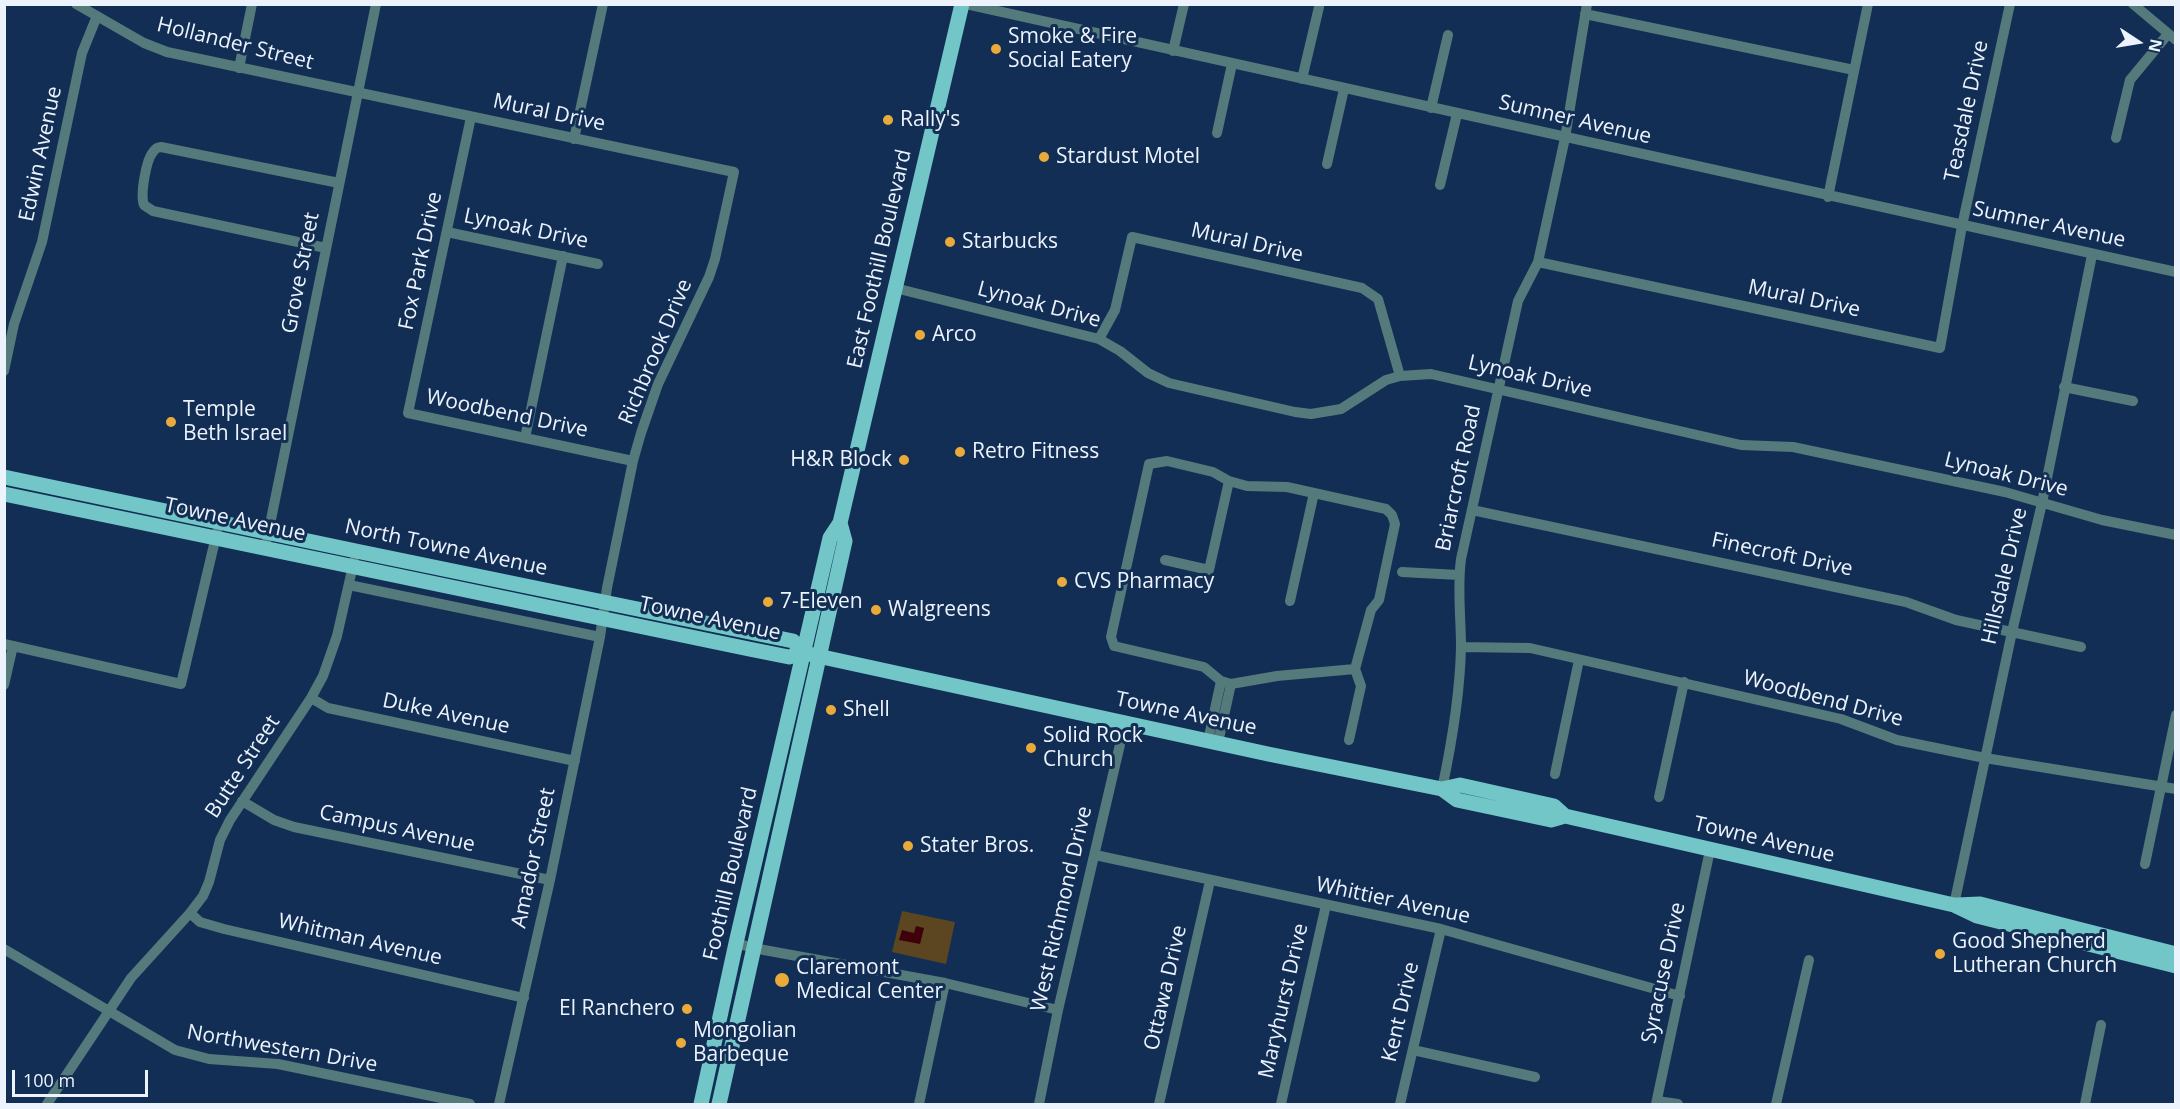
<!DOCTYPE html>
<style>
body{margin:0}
#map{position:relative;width:2180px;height:1109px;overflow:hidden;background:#122e54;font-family:"Open Sans",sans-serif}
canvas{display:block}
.frame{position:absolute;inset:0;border:6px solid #ecf3fd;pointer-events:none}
.north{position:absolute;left:2108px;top:12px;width:60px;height:60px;-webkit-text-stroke:4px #122e54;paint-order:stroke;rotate:102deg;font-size:16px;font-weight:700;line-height:24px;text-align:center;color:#ecf3fd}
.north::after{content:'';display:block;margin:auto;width:21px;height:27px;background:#ecf3fd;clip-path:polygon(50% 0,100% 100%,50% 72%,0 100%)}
.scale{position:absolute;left:12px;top:1070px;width:136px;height:27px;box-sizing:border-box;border:3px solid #ecf3fd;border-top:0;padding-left:8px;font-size:18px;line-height:21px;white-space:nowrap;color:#ecf3fd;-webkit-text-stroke:4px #122e54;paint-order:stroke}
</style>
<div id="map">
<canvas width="2180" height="1109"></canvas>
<div class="frame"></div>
<div class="north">N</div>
<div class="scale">100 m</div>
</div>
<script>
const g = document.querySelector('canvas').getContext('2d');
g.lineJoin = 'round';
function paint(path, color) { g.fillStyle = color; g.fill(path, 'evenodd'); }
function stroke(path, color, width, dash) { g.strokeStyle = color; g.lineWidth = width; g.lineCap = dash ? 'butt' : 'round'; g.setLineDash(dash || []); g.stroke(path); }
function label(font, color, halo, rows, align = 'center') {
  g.font = font + ' "Open Sans",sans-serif'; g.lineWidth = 6; g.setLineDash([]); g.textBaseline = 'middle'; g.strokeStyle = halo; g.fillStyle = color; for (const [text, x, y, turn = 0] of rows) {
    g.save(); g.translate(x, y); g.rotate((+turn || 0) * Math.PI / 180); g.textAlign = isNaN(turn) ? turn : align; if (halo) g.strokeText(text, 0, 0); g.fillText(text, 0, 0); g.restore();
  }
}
paint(new Path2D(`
 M902,911L955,922L946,964L892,952Z`), '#5c4521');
paint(new Path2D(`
 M916,926L924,928L920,944L899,940L902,930L914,933Z`), '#3f000c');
stroke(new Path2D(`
 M76,4L144,43L167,52L734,172L715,259L709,277L658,384L641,433L633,461L607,588L600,637L550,880L499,1104
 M966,4L2176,272
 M2133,4L2176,40
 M1585,14L1854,70
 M1173,51L1184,4
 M239,68L252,4
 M1302,79L1319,7
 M1431,108L1448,35
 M471,117L408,413L633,461
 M1217,133L1232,64
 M2116,138L2130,80L2168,34
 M574,139L603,4
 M1327,164L1344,89
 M1440,185L1457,114
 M1828,197L1868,4
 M447,232L598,264
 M326,248L153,211L144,205C140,195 146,160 153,152C156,148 156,148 161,147L339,183
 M1538,262L1940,348L1962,226L2010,4
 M895,288L1099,339L1120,351L1148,373L1169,383L1295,412L1311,414L1341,409L1386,380L1400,376L1431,374L1741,445L1793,447L2005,492L2102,520L2176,535
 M1099,339L1115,310L1132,237L1362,288L1378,299L1400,376
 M4,371L14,324L42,242L82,53L97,16
 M2064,387L2133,401
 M525,438L563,256
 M1167,461L1213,472L1229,481L1247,486L1287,487L1386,509L1392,515L1395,524L1379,600L1371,610L1355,669L1277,676L1231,684L1221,681L1204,667L1114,646L1111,637L1149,464Z
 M1472,510L1906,602L1956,620L2081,647
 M267,539L376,4
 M1165,560L1209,570L1229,481
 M1402,572L1459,575
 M349,585L600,637
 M1290,601L1314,493
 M4,644L181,684L217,532
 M1461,647L1530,648L1841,719L1897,740L1985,758L2176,789
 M4,685L13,646
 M311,698L328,708L575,761
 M1349,740L1361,686L1355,669
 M1208,741L1221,681
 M1218,743L1231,684
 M1555,774L1579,660
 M1442,789C1452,742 1460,696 1461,647C1461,618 1457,588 1461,559L1518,301L1538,262L1565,138L1587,4
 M1659,797L1684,682
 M242,801L274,820L294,827L550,880
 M1095,855L1441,929L1680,996
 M2145,864L2176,715
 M1954,905L2012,632L2042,503L2092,255
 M190,913L200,922L224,929L524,998
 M736,943L753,948L945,983L1058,1010
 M4,949L175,1050L209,1059L278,1064L470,1104
 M1413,1050L1535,1077
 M1657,1101L1678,1104
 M47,1104L131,978L190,913L203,896L209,882L220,840L230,820L311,698L323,676L337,636L354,561
 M919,1104L945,983
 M1039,1104L1058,1010L1125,723
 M1159,1104L1210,881
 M1281,1104L1326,905
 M1400,1104L1441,929
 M1656,1104L1710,850
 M1776,1104L1809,960
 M2085,1104L2101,1025`), '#547a7b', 10);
stroke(new Path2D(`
 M4,477L356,551L793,641L804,653
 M4,494L749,649L789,657L804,653L1268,754L1442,789L1457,800L1551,820L1565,816
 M1442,789L1460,785L1554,806L1565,816L1954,905L1977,916L2176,966
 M1957,905L1980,904L2176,954
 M701,1104L736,943L830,538L840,523L962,4
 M719,1104L845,541L840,523`), '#72c6c7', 15);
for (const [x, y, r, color] of [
 [996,49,6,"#eaaa39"],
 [888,120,6,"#eaaa39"],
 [1044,157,6,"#eaaa39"],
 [950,242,6,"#eaaa39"],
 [920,335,6,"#eaaa39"],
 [171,422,6,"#eaaa39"],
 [960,452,6,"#eaaa39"],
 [904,460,6,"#eaaa39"],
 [1062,582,6,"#eaaa39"],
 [768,602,6,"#eaaa39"],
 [876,610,6,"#eaaa39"],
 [831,710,6,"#eaaa39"],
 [1031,748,6,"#eaaa39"],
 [908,846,6,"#eaaa39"],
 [1940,954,6,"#eaaa39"],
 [782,980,8,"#eaaa39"],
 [687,1009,6,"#eaaa39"],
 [681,1043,6,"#eaaa39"]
]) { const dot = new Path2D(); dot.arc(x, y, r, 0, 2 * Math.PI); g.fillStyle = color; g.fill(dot); stroke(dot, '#122e54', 2); }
label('21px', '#ecf3fd', '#122e54', [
 ["Smoke & Fire",1008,37],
 ["Social Eatery",1008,61],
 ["Rally's",900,120],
 ["Stardust Motel",1056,157],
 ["Starbucks",962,242],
 ["Arco",932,335],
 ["Temple",183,410],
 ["Beth Israel",183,434],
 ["Retro Fitness",972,452],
 ["H&R Block",892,460,"right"],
 ["CVS Pharmacy",1074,582],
 ["7-Eleven",780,602],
 ["Walgreens",888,610],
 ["Shell",843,710],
 ["Solid Rock",1043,736],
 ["Church",1043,760],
 ["Stater Bros.",920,846],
 ["Good Shepherd",1952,942],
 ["Lutheran Church",1952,966],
 ["Claremont",796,968],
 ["Medical Center",796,992],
 ["El Ranchero",675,1009,"right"],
 ["Mongolian",693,1031],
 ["Barbeque",693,1055]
], 'left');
label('21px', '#ecf3fd', '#122e54', [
 ["Hollander Street",235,44,14],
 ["Teasdale Drive",1967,111,-78],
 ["Mural Drive",549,113,12],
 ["Sumner Avenue",1575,120,13],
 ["Edwin Avenue",41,154,-78],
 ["Sumner Avenue",2049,225,12],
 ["Lynoak Drive",526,229,12],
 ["Mural Drive",1247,243,13],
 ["East Foothill Boulevard",880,259,-77],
 ["Fox Park Drive",421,261,-78],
 ["Grove Street",301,273,-79],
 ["Mural Drive",1804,299,12],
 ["Lynoak Drive",1039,305,15],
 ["Richbrook Drive",656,352,-67],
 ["Lynoak Drive",1530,377,13],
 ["Woodbend Drive",507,414,12],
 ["Lynoak Drive",2006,475,14],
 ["Briarcroft Road",1459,478,-78],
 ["Towne Avenue",235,520,12],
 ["North Towne Avenue",446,548,12],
 ["Finecroft Drive",1782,555,12],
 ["Hillsdale Drive",2005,576,-77],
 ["Towne Avenue",710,619,12],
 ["Woodbend Drive",1823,699,15],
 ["Duke Avenue",446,714,12],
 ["Towne Avenue",1186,714,12],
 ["Butte Street",243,767,-57],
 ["Campus Avenue",397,829,12],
 ["Towne Avenue",1764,840,13],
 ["Amador Street",534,858,-78],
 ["Foothill Boulevard",731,874,-77],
 ["Whittier Avenue",1393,901,12],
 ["West Richmond Drive",1062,909,-77],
 ["Whitman Avenue",360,940,13],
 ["Syracuse Drive",1664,973,-78],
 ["Ottawa Drive",1166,988,-77],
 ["Maryhurst Drive",1284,1001,-77],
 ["Kent Drive",1401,1012,-77],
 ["Northwestern Drive",282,1049,10]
]);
</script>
